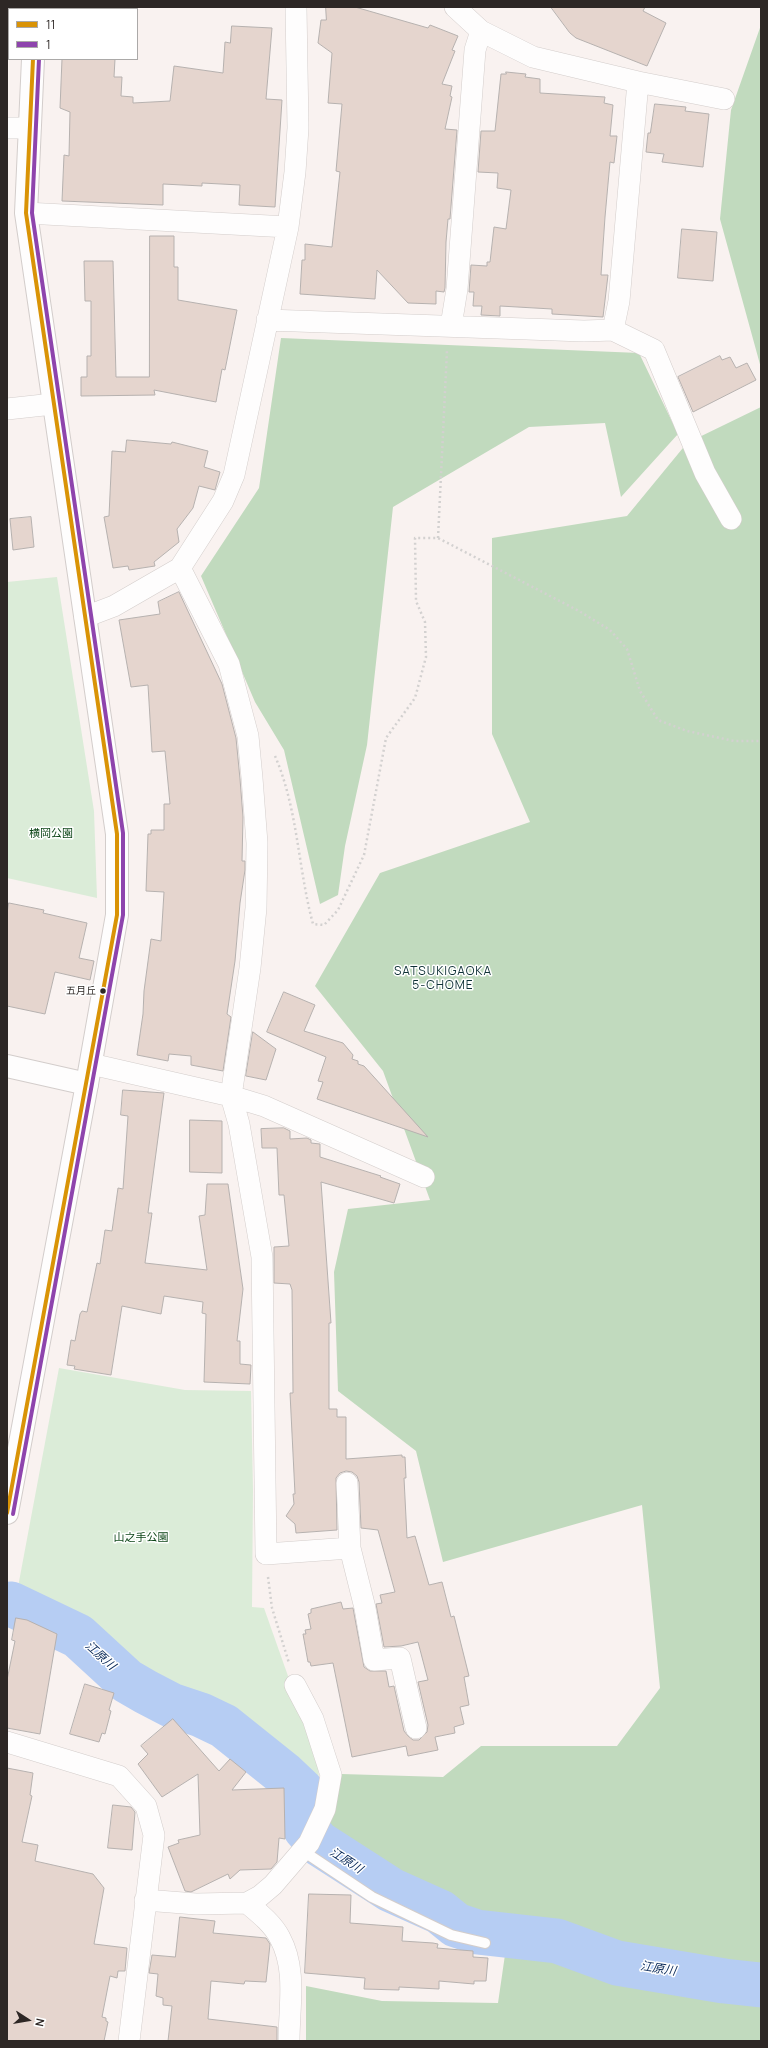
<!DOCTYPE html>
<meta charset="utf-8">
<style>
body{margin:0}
#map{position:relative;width:768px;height:2048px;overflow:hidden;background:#f9f2f0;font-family:Manrope,sans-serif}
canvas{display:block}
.frame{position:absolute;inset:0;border:8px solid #2d2725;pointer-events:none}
.legend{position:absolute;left:8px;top:8px;width:130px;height:52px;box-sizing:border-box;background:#fff;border:1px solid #aba9a8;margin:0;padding:5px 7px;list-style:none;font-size:12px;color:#2d2725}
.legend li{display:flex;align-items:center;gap:8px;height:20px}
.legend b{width:20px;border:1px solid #aba9a8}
.north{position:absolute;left:8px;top:2000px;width:40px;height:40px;-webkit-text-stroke:3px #fff;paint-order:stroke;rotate:102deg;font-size:11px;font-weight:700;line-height:16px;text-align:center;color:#2d2725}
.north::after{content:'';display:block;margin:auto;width:14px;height:18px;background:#2d2725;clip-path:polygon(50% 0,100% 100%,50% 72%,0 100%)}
</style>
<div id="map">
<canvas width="768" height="2048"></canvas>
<div class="frame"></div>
<ul class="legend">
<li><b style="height:5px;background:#d99306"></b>11</li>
<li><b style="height:5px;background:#8e44ad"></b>1</li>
</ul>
<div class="north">N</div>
</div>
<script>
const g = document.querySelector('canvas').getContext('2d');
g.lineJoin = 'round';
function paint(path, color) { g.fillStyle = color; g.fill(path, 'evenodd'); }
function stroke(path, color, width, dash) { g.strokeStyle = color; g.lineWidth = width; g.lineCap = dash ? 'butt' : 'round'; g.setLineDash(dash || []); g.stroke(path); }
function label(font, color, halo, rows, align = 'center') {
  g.font = font + ' Manrope,"Noto Sans JP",sans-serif'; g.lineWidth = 3; g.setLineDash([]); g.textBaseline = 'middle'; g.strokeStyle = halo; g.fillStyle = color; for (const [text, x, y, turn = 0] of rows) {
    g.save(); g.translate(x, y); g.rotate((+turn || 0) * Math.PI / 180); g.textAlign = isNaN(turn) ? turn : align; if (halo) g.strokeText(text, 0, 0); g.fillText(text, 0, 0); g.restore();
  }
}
paint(new Path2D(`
 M57,577L94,811L97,898L7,878V582Z
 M59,1368L185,1390L251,1391L253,1490L252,1607L264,1608L318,1761C320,1782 318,1799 311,1819L309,1794L298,1780L226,1720L179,1704L144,1689L75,1630L15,1603Z`), '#dbecd8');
paint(new Path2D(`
 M761,25V368L720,219L731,110Z
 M281,338L639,353L678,434L621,497L605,423L529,427L393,507L367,745L345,846L338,895L320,904L284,750L255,702L201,576L259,488Z
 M761,407V2041H306V1986L382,2001L498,2003L507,1941L306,1835L341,1774L443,1777L481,1746H617L660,1688L642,1505L443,1562L416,1451L338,1391L334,1272L348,1209L430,1200L383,1071L315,986L380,873L530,822L492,734V538L627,516L687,443Z`), '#c1dabe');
stroke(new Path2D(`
 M11,1604L78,1636L127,1681L146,1692L171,1705L201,1715L224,1726L284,1774L302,1791L306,1802L305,1828L318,1843L391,1890L440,1912L456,1925L477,1932L557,1941L617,1963L724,1981L761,1985`), '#b6cdf3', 45);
const building = new Path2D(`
 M326,7H355L428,28L430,25L458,36L452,50L455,51L442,84L452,86L450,96L452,97L445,129L457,130L450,219H448L446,242L445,288L444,292L436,291V304L408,303L377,270L375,299L300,294L302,260H305V244L332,247L340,172L336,171L342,104L328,103L332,53L318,43L321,20H326Z
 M551,7H645L643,11L666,23L647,66L576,38L570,33Z
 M232,26L272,28L266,99L282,100L275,207L239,205L240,185L202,183V186L163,184V205L62,201L64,155L69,156L70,112L60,108L62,59H115L114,77H122L121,96L133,97V103L170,101L174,66L223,73L225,42L230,43Z
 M506,72L526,74L525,77L540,79V93L605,97L604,103L613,105L610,136H617L614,163L610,162L605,217L601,275H608L603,317L552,314V309L500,306V316L481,315L482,306H473L474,292H469L471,265L487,266V262H490L494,227L506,229L511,190L497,188L498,173L478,172L481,131H495L501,74H506Z
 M655,104L686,107L685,111L709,114L703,167L662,162L664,154L646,152L648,133H650Z
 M682,229L717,232L713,281L678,278Z
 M150,236H174V267H178V300L237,310L225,370L222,369L216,402L154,390L155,395L81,396V377H87V356H91V301H85L84,261H113L116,377H149Z
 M720,356L722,360L730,357L736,368L747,363L756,380L693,412L678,377Z
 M127,440L171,444L172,442L208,451L204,467L220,472L215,490L199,486L193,508L177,529L179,542L154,562L155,566L129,570L128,566L113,568L104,517L109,516L112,451L125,452Z
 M31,517L34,547L13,550L10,519Z
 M179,592L222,684L236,738L240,779L243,817L242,861H245V870L240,903L235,961L227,1014L231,1017L223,1071L191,1065V1056L169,1054L168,1061L137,1055L143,1014L144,991L151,939L161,941L164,892L146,891L148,834H151V830H164V804H170L165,751L152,752L148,685L131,687L119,620L160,614L158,602Z
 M9,903L44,910L43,913L87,923L79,958L94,961L90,980L55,972L45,1014L7,1006V914Z
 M284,992L315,1005L304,1031L343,1043L353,1055L352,1059L358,1061V1064L364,1066L428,1137L317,1099L323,1082L318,1081L326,1057L267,1032Z
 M253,1032L276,1049L266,1080L246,1076Z
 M123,1090L164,1093L148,1213H152L145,1263L207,1270L199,1216L205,1215L207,1184H228L243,1289L237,1341H240V1364L251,1365L250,1384L204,1382L206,1314L202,1313L203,1302L164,1296L161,1314L122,1306L111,1375L74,1369L75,1366L67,1365L71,1340L75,1341L80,1314L82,1311L87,1312L97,1263L100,1264L105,1230L112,1231L118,1188L123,1189L128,1116L121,1115Z
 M190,1120L222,1121V1173L190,1172Z
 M284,1128L290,1131V1139L307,1138L311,1140V1143L320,1144V1157L381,1176L380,1177L400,1184L394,1203L321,1182L331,1323H329V1409H337V1417H346V1459L402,1455V1457H405L406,1478H404L407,1538L415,1536L429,1585L442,1582L451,1617L454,1616L469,1676L464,1677L469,1705L460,1707L464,1724L454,1727L455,1733L435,1737L438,1750L408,1756L406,1746L352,1757L333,1663L311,1666L310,1662H308L303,1634H306L305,1630L311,1629L308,1614L311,1613V1609L341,1602L343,1609L353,1608L364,1667L370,1671H386L389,1687L394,1686L404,1731L408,1736L413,1740H419L427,1732L428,1725L418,1682L428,1680L418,1642L401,1646L384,1647L376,1604L382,1603L380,1595L395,1592L378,1530L361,1528L359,1482L357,1476L352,1472L346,1471L340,1473L336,1478L337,1530L296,1533L295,1524L286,1516L294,1504L293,1494H295L290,1393H293L292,1290L290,1284L274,1283V1247L289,1246L284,1195H279L277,1148H262L261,1129Z
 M16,1618L27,1620L57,1634L40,1734L7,1728V1680L15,1641L12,1640Z
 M85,1684L114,1693L109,1710L111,1711L105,1734L102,1733L99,1742L70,1734Z
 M173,1719L219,1771L230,1759L246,1772L232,1790L284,1788L285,1839L279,1838L277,1862L271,1869L240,1870L230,1879L228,1874L191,1892L185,1891L168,1847L179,1843L178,1840L200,1835L198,1774L162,1797L138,1764L148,1754L141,1746Z
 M7,1768L33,1773L30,1795L32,1796L22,1842L38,1845L35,1861L93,1874L104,1888L94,1944L127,1948L125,1971H118L117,1978L110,1976L102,2017L106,2018V2021L108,2022L104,2041H7Z
 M113,1805L131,1807L135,1812L132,1850L108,1848Z
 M309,1894L351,1895L350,1923L403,1927L402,1941L433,1943L438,1944L437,1948L473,1951V1957L488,1958L486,1981H474V1984L439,1981V1989L399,1987V1990L364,1989L365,1978L305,1973Z
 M180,1917L215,1921L213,1933L266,1938L270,1944L266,1982L245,1981L244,1984L211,1981L208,2019L277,2027V2041H168L172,2006L163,2005V1998L156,1996L158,1974L149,1973L152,1955L175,1957Z`);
paint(building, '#e5d5ce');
stroke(building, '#b6b1af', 1);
const service = new Path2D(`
 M303,1851L372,1897L451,1935L485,1943`);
const minor = new Path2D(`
 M455,7L481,31L533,57L638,82L724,99
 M7,128H30
 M26,213L288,227
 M267,320L584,331L613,330L619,301L638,82
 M451,326L457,289L475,50L481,31
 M613,330L654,350L705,473L731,519
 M7,409L53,404
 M180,568L229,664L248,736L252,778L257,843L256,908L250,968L231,1096L239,1124L262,1257L266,1554L350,1548L365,1608L374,1660L400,1658L416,1728
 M85,617L114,606L180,568L223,501L234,475L288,227L295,172L298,128L296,7
 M91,1064L231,1096L264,1106L424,1177
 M347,1483L350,1548
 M7,1742L119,1776L146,1806L154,1835L129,2041
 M145,1900L196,1904L247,1903L260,1896L273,1885L309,1843L325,1809L331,1775L313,1719L295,1685
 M247,1903C259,1913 273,1924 280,1938C297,1969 289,2007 289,2041`);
const tertiary = new Path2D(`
 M7,1066L87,1084`);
const primary = new Path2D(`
 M35,9V7
 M7,1513L87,1084L117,915V834L26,213L33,59`);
stroke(service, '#d3cdcb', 12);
stroke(minor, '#d3cdcb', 22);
stroke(tertiary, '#d3cdcb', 24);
stroke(primary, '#d3cdcb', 24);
stroke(new Path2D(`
 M438,538L447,350
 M275,756C298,809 298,869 313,924L324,925L338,910L364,855L386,738L415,698L426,657L425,622L416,601L415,538H438L579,611L610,630L627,649L640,691L658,720L687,731L734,741H761
 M268,1577L272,1608L289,1663`), '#d3d1d0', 2.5, [2, 3]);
stroke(service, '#fefdfd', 10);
stroke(minor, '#fefdfd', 21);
stroke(tertiary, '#fefdfd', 22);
stroke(primary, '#fefdfd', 22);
stroke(new Path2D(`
 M7,1513L117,915V834L26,213L33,59`), '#d99306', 4);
stroke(new Path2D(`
 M13,1514L123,915V833L32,213L39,59`), '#8e44ad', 4);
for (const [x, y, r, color] of [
 [103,991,3.5,"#2d2725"]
]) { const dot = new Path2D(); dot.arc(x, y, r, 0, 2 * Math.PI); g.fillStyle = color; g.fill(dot); stroke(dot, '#fff', 1.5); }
label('10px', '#2d2725', '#fff', [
 ["五月丘",96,991]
], 'right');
label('11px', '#0c4517', '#fff', [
 ["横岡公園",51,834],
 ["山之手公園",141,1538]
]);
g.letterSpacing = '1px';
label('12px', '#0e3136', '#fff', [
 ["SATSUKIGAOKA",443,972],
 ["5-CHOME",443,986]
]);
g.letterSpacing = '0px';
label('italic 12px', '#072757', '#fff', [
 ["江原川",100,1656,42],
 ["江原川",346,1861,33],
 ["江原川",658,1969,9]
]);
</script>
